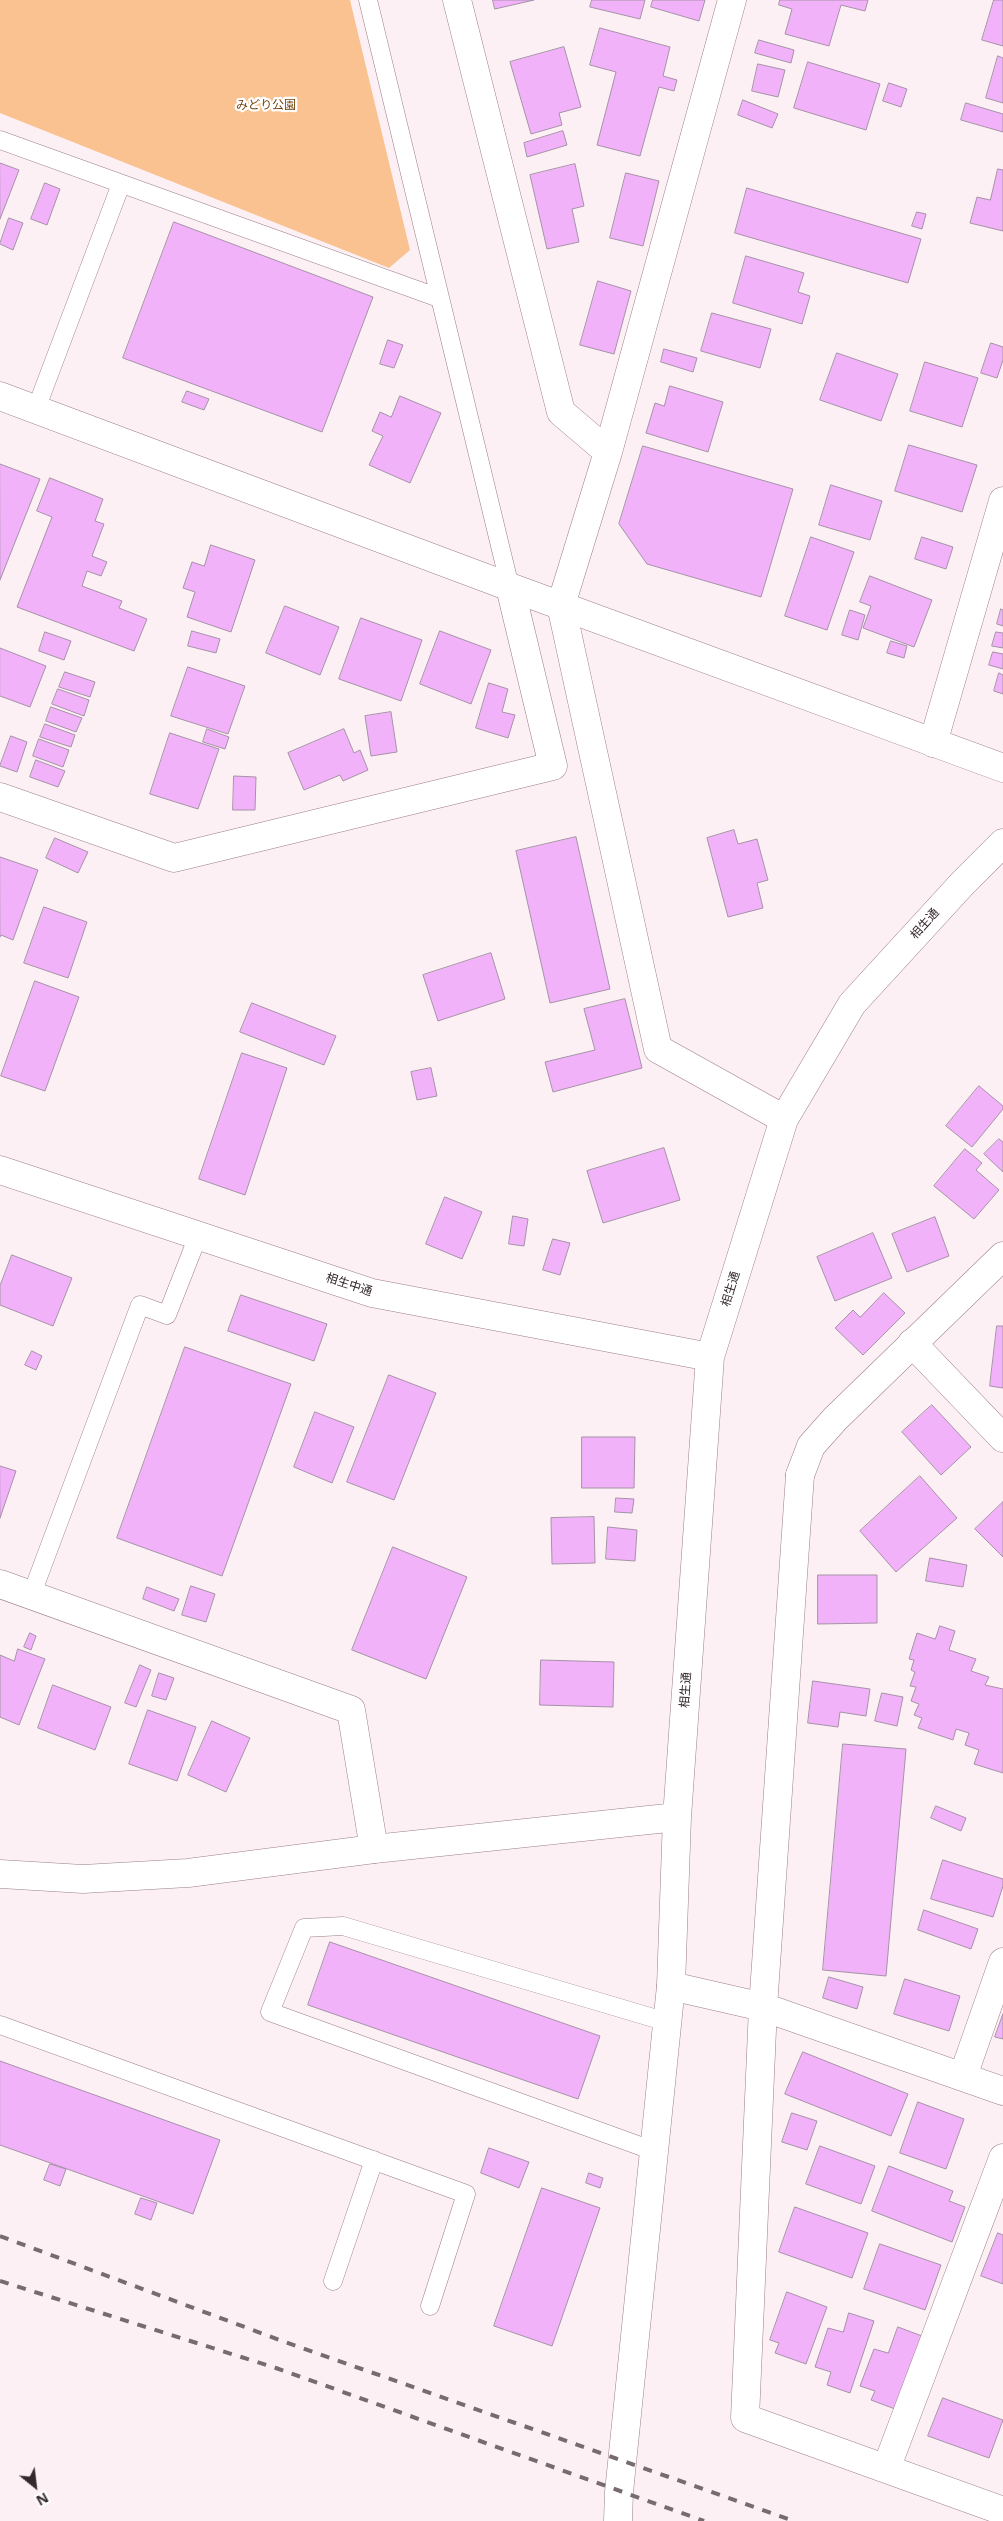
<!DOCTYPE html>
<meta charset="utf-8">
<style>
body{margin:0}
#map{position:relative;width:1003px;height:2521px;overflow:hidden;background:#fdf0f4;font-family:"Open Sans",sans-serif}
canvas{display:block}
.north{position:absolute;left:10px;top:2461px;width:50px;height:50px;-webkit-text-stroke:4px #fff;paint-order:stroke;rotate:151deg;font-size:14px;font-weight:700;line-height:20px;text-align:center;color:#34282c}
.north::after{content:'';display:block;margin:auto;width:18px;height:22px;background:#34282c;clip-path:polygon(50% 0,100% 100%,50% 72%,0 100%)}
</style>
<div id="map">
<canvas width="1003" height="2521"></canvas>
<div class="north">N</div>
</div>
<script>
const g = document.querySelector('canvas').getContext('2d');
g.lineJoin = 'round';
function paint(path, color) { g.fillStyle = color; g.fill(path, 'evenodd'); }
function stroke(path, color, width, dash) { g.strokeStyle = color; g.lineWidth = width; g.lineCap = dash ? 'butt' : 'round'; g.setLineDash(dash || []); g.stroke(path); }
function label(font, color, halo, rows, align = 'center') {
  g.font = font + ' "Open Sans","Noto Sans JP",sans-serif'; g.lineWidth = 4.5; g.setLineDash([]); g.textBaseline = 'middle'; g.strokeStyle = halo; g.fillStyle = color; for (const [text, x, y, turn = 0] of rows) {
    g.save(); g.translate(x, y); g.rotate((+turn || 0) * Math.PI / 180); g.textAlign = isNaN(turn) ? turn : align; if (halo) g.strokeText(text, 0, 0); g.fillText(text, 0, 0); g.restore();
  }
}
paint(new Path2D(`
 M0,0H350L410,250L389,268L0,113Z`), '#f9c290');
const building = new Path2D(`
 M493,0H534L495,9Z
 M592,0H645L640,19L590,7Z
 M653,0H705L699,21L651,7Z
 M780,0H868L865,11L841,5L829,46L785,34L792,9L779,5Z
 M994,0H1003V46L982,40Z
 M600,28L670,47L663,76L677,80L674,91L659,87L640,156L597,145L616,72L590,65Z
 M759,40L794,50L791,63L755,53Z
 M564,47L581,107L559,113L562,125L531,134L510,62Z
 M998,56L1003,58V103L986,98Z
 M808,62L880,84L866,130L794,108Z
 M758,64L785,70L778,97L752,91Z
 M889,83L907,89L901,107L883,101Z
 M743,100L778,114L772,128L738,115Z
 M966,103L1003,114V132L961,120Z
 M563,131L567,145L527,157L524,143Z
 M0,163L19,170L0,219Z
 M575,164L584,206L572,209L579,242L547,249L530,175Z
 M998,169L1003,170V231L970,223L977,197L990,200Z
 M626,173L659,181L643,246L610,238Z
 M45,183L60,189L47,225L31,219Z
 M747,188L921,239L908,283L735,233Z
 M917,212L926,214L922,229L912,226Z
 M9,218L23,223L13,250L0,244Z
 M174,222L373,297L322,432L123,358Z
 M746,256L804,273L798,292L810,296L802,324L733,303Z
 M598,281L631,291L614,354L580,345Z
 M712,313L771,329L760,368L701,351Z
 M388,340L403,345L394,368L380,364Z
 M991,343L1003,347V360L997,378L981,373Z
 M664,349L697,358L693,372L661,362Z
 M837,353L898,374L881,421L820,400Z
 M925,362L978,378L962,427L910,411Z
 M670,386L723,402L708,452L646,433L655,403L664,406Z
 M187,391L209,399L204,410L182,402Z
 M400,396L441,413L410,483L369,465L383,436L372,431L380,412L391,417Z
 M909,445L977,465L962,512L895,491Z
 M643,446L793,489L761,597L647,564L619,524Z
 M0,464L40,479L0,580Z
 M50,478L103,499L95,521L104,524L92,556L107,562L101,576L87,571L82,586L122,601L119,608L147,619L134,651L17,607L52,517L37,511Z
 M831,485L882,501L870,540L819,525Z
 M811,537L854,552L827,630L785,616Z
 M922,537L953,547L946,569L915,559Z
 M211,545L255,560L231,632L187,617L195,592L183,588L192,562L204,566Z
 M870,576L932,600L914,647L863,628L871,606L860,602Z
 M285,606L339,627L320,675L266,653Z
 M1001,609L1003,610V626L997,624Z
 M850,610L865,615L858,640L842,635Z
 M361,618L422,640L401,701L339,679Z
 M192,631L220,639L216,653L188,646Z
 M440,631L491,650L471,704L420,684Z
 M45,632L71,641L64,660L39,651Z
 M996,632L1003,633V648L992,646Z
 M891,641L907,646L904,658L887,653Z
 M0,648L46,666L30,707L0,696Z
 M993,652L1003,654V669L989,665Z
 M188,667L245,686L228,734L171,716Z
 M65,672L95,682L90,697L59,687Z
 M999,673L1003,675V694L994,691Z
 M489,683L508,689L502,712L515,715L508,738L476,728Z
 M58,689L89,700L84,716L52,704Z
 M51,707L82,718L76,732L46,721Z
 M391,712L397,752L371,756L365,716Z
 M45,724L75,735L71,747L40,737Z
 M207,729L229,737L225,749L203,742Z
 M344,729L354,753L360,750L368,770L343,781L340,775L304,790L288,753Z
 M170,733L219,749L198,809L150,794Z
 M11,736L27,742L17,772L0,766Z
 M39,739L69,750L63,767L33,756Z
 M36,760L65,771L58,787L30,777Z
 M234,776L256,777L255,810H233Z
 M734,830L738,844L757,839L768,880L757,883L763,908L728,917L707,838Z
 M576,837L610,989L550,1003L516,851Z
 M55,838L88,852L78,873L46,858Z
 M0,857L38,870L13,940L1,935L0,937Z
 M44,907L87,922L68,978L24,963Z
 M491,953L505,999L438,1021L423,975Z
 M35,981L79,997L45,1091L1,1076Z
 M625,999L642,1068L553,1092L545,1062L595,1050L584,1009Z
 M252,1003L336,1036L324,1065L240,1032Z
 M242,1053L287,1068L245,1195L199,1179Z
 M431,1068L437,1096L417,1100L411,1072Z
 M979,1086L1003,1106V1109L972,1147L946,1126Z
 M999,1139L1003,1142V1172L984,1154Z
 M664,1148L680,1200L603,1223L587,1171Z
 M965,1149L982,1163L976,1170L999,1190L974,1219L934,1186Z
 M445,1197L482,1212L462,1259L426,1244Z
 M513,1216L528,1219L524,1246L509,1244Z
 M935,1217L949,1256L907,1272L892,1234Z
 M873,1233L892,1278L835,1301L817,1257Z
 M553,1239L570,1243L560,1275L543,1270Z
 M12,1255L72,1278L53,1326L0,1305V1286Z
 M884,1293L905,1313L863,1355L835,1328L853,1310L860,1317Z
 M241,1295L327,1324L314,1361L228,1331Z
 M997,1326H1003V1388L990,1386Z
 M185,1347L291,1384L222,1576L117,1538Z
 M32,1351L42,1356L36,1370L25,1365Z
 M389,1375L436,1393L394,1500L347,1482Z
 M932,1405L971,1447L941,1475L902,1432Z
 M315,1412L354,1427L332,1483L294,1467Z
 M582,1437H635L634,1488H582Z
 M0,1466L16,1471L0,1518Z
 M920,1476L957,1518L896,1572L860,1531Z
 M616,1498L634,1499L632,1513L615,1512Z
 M1003,1502V1557L975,1529Z
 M594,1517L595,1563L552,1564L551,1518Z
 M608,1527L637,1530L635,1561L606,1559Z
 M393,1547L467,1577L426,1679L352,1650Z
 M930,1558L967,1565L963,1587L926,1581Z
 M818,1575H877V1623L818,1624Z
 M191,1586L215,1594L206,1622L182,1615Z
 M147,1587L179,1599L174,1611L143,1599Z
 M940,1626L955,1631L949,1650L976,1659L971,1671L989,1677L985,1685L1003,1689V1773L974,1764L979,1750L965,1745L969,1733L956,1729L953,1740L918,1728L922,1718L914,1715L919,1704L911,1701L916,1687L910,1686L915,1672L911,1670L914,1660L909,1659L917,1633L935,1639Z
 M30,1633L36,1636L31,1650L24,1647Z
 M18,1649L45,1659L19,1725L0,1717V1655L14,1661Z
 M541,1660L614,1662L613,1707L540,1705Z
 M140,1665L151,1670L136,1707L125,1703Z
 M159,1673L174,1678L166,1700L152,1696Z
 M813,1681L870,1689L866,1716L840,1712L838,1727L808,1723Z
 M53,1685L111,1707L95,1750L38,1728Z
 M882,1693L903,1697L897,1726L875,1721Z
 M148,1710L196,1727L177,1781L129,1764Z
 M212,1721L250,1738L226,1792L188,1775Z
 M843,1744L906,1749L886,1976L823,1970Z
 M936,1806L966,1818L961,1831L931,1818Z
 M943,1860L1003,1879V1886L993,1917L931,1899Z
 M924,1910L978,1929L971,1949L918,1930Z
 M330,1942L600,2036L578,2099L308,2005Z
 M829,1977L863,1987L857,2009L823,1998Z
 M905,1979L960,1996L949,2031L894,2014Z
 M1003,2014V2039L995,2037Z
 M803,2052L908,2094L891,2136L785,2094Z
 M0,2061L220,2140L193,2214L0,2145Z
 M918,2102L964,2119L946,2169L900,2153Z
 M792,2113L817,2121L807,2150L782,2142Z
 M820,2146L875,2166L861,2204L806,2184Z
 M489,2148L529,2162L519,2188L481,2173Z
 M50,2164L66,2169L60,2186L44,2180Z
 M889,2166L953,2191L949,2201L965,2207L952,2242L872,2211Z
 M589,2173L603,2178L600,2188L586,2183Z
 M542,2188L600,2208L552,2346L494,2326Z
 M141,2198L157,2203L151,2220L135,2214Z
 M795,2207L868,2233L852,2278L779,2252Z
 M998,2233L1003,2235V2284L981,2276Z
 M880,2244L941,2265L925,2310L864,2289Z
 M787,2292L827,2307L806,2364L775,2353L779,2343L770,2340Z
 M849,2313L874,2321L850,2393L827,2385L831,2372L815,2367L828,2328L843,2332Z
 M898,2327L922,2336L895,2409L871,2400L875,2391L860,2386L874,2349L888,2353Z
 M943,2398L1003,2420L989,2458L928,2436Z`);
paint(building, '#f2b2f9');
stroke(building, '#a592a7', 1);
const service = new Path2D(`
 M368,0L510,587
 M0,140L439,298
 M36,409L121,184
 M31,1596L140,1305L167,1315L198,1236
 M0,2025L466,2194L430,2306
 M654,2151L270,2012L304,1928L343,1926L667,2022
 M333,2281L374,2160`);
const minor = new Path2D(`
 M457,0L561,412L608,452
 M732,0L608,452L561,605L658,1049L784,1119
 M933,743L1003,501
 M0,797L174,858L553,766L510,587
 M912,1343L1003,1438
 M800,1475L763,2007L745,2418L1003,2511
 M0,1584L351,1710L374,1849
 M671,1986L763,2007L1003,2091
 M963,2076L1003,1962
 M886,2469L1003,2158`);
const tertiary = new Path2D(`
 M0,396L510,587L1003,768
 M0,1170L372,1293L710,1357
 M800,1475L811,1446L835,1419L1003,1256
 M0,1874L83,1879L188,1873L374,1849L677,1817
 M618,2521L619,2492L671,1986L677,1817L710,1357L784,1119L852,1004L962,884L1003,843`);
stroke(service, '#9c7f89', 19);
stroke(minor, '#9c7f89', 29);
stroke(tertiary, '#9c7f89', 29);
stroke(service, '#fff', 18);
stroke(minor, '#fff', 28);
stroke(tertiary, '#fff', 28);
stroke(new Path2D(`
 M0,2236L285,2342L794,2521
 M0,2281L276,2368L704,2521`), '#776b6f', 4, [9, 9]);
label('12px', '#71430f', '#fff', [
 ["みどり公園",266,106]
]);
label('12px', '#34282c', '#fff', [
 ["相生通",925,924,-48],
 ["相生中通",349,1285,18],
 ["相生通",731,1289,-73],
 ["相生通",686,1690,-86]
]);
</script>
